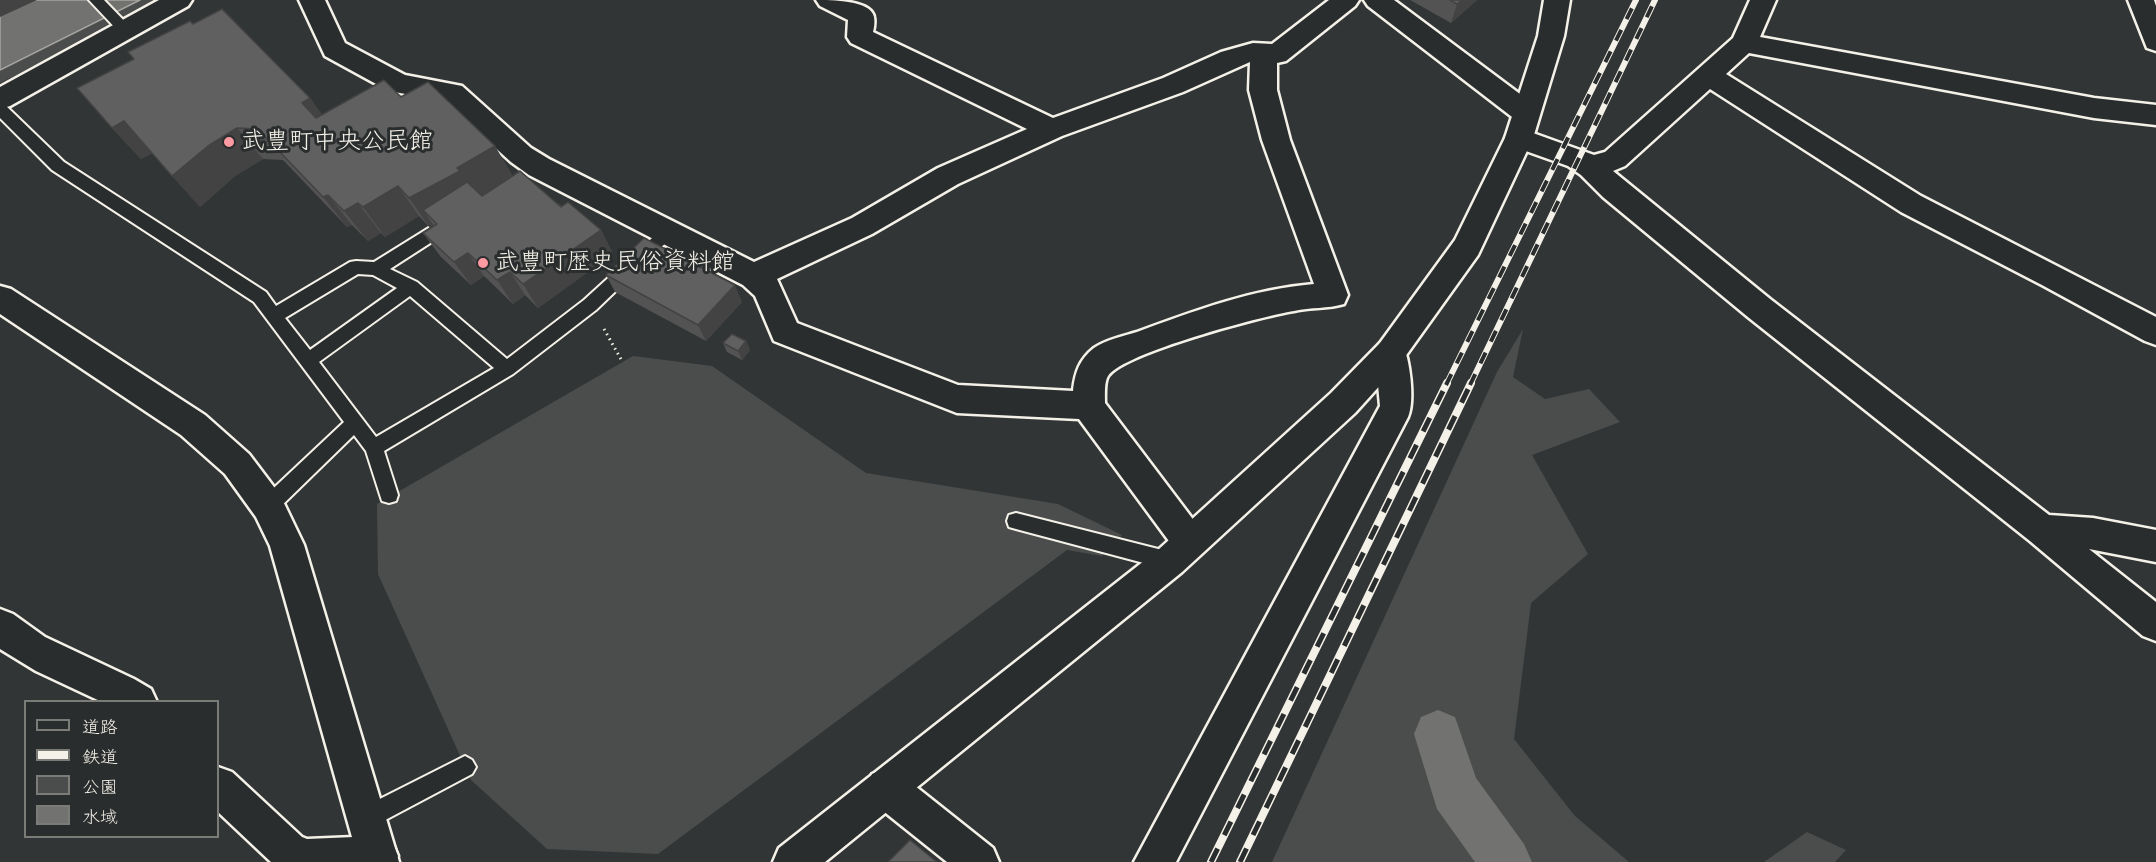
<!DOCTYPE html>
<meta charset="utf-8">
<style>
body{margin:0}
#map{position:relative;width:2156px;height:862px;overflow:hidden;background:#323535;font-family:Caveat,"Klee One",sans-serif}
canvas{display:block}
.legend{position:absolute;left:24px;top:700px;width:195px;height:138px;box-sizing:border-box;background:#2a2d2e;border:2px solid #7b7b78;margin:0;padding:8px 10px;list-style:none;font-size:18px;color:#f4f1e8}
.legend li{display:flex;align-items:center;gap:12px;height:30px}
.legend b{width:30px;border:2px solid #7b7b78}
</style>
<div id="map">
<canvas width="2156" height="862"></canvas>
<ul class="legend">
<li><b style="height:8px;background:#2a2d2e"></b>道路</li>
<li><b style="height:8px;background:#f4f1e8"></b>鉄道</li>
<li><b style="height:16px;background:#4b4d4c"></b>公園</li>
<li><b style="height:16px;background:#727370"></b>水域</li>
</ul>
</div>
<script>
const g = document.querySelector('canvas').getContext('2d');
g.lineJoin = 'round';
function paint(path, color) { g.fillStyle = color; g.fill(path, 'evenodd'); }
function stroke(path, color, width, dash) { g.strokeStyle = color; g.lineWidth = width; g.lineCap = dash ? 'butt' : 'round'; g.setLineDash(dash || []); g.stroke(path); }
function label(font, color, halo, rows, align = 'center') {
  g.font = font + ' Caveat,"Klee One",sans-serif'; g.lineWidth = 6; g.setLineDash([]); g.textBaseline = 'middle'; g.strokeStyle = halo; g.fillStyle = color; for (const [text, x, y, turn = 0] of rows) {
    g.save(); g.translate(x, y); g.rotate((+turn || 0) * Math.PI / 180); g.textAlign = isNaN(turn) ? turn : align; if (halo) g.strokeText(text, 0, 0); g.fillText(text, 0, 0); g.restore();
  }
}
paint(new Path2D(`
 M0,0H166L98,37L0,83Z
 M1523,329L1513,377L1545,399L1589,389L1620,422L1532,455L1588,554L1531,603L1514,739L1575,816L1629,862H1272L1497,372Z
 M633,356L712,366L866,473L1058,504L1122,535L1102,556L1067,550L658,854L547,849L471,780L378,574L377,504Z
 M1807,832L1846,850L1835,862H1764Z`), '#4b4d4c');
const water = new Path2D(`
 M0,0H140L0,70Z`);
paint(water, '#727370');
stroke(water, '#a6a5a0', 1.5);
paint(new Path2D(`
 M1438,710L1455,717L1476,778L1524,844L1532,862H1475L1437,809L1414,734L1421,717Z`), '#727370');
const service = new Path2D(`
 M89,0H104L130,27L132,30L130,33H120Z
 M0,104L5,105L64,162L266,292L276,306L350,262L356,261L374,262L440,221L446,219L452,221L454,225L452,229L390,269L417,282L507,359L584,300L662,229L668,227L674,229L676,233L596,310L513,374L384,451L398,495L396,501L389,503L382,501L366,451L354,435L275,512L268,514L261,512L259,506L261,500L344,422L254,302L52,170L0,118ZM358,274L373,275L397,288L310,350L285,318ZM410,296L494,368L376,437L319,362Z
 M1016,513L1170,552L1177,555L1180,561L1177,567L1170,570L1016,529L1009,527L1007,521L1009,515Z
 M465,756L472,760L476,767L472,774L374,826L366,829L358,826L355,818L358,810Z`);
const minor = new Path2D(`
 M159,0H192L188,6L10,106L0,109V87Z
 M299,0H325L345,43L405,75L462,86L531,148L549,159L754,262L852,218L938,168L1027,129L851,43L847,37L848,20L820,6L816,0C831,0 871,0 874,17C875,22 874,28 873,32L1053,118L1163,78L1221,52L1253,43L1272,44L1329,0H1359L1355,6L1286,61L1277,63V90L1290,140L1348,295L1344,304C1327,309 1311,307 1294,311C1262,316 1123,353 1108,376C1104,382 1105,395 1105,403L1201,530L1206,541L1201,552L1189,557L1177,552L1079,419L957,413L774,341L755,296L743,285L529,175L511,162L444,101L389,91L325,56ZM1250,62L1249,90L1262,140L1314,284C1253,289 1194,311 1137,332C1124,336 1105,340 1094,348C1079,360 1075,373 1073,391L958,385L797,323L777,279L872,234L958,184L1062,136L1183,92Z
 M1364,0H1394L1536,106L1540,113L1536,120L1526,123L1516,120L1368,6Z
 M1750,0H1776L1760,37L2094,98L2156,105V125L2094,118L1749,53L1726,74L1921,196L2156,317V345L2145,341L2042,285L1901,212L1710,89L1625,166L1613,171L1770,299L2049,515L2093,518L2156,530V562L2089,549L2156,602V641L2143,636L2030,541L1748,317L1603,197L1581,175L1568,166L1509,145L1505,138L1509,131L1519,128L1594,155L1605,152L1733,38Z
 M2128,0H2154L2156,6V51L2147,48Z
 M1391,339L1402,343C1410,359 1415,401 1408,417L1176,862H1134L1380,406L1375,352L1380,343Z
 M0,609L13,614L45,637L134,679L151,689L157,702H102L36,671L0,649Z
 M218,767L232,772L302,837L307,839L378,836L392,842L398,856L396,862H271L218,812Z
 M886,769L900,774L993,848L999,862H947L872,802L867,788L872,774Z`);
const tertiary = new Path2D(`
 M1544,0H1570L1564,36L1533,138L1478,255L1402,361L1355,413L1182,572L825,862H773L779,848L1158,550L1331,393L1380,343L1455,240L1505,138L1538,36Z
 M0,286L11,289L205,415L249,454L280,495L304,545L399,862H359L270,546L256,517L225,474L181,435L0,314Z`);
stroke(service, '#f4f1e8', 4);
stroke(minor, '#f4f1e8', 5);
stroke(tertiary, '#f4f1e8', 5);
stroke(new Path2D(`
 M604,329L622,361`), '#f4f1e8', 3, [1.5, 4]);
paint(service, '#2a2d2e');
paint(minor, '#2a2d2e');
paint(tertiary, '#2a2d2e');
const railFar1 = new Path2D(`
 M1446,385L1636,0
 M1470,385L1655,0`);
const rail = new Path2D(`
 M1211,862L1447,383
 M1240,862L1471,383`);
stroke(railFar1, '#f4f1e8', 6);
stroke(rail, '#f4f1e8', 8);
stroke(railFar1, '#2a2d2e', 4, [12]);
stroke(rail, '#2a2d2e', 5, [15]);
paint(new Path2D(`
 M1410,0H1477L1451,23Z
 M193,24L310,98L322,115L513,176L601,230L613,254L538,308L525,295L513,304L484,276L471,285L441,257L423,233L430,228L419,216L385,237L381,233L368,241L352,225L347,227L283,160L263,159L235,176L200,207L152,153L141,159L112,128L134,59Z
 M606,275L742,302L706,341L615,292Z
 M746,341L750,350L742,360L727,352L723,343Z`), '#525352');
paint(new Path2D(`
 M0,0H37L0,17Z
 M1462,0H1477L1451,23L1457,4Z
 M310,98L333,130L325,134L302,103Z
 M124,121L153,153L141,159L112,128Z
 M237,128L263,159L235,176L200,207L172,176L208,146Z
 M495,146L513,176L477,198L423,210L434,226L430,228L409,198Z
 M398,186L419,216L385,237L363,207Z
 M328,195L352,225L347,227L323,197Z
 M358,203L381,233L368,241L344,211Z
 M601,230L613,254L538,308L523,284Z
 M468,253L484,276L471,285L454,262Z
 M510,272L525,295L513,304L497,280Z
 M735,285L742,302L706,341L698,325Z
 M746,341L750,350L742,360L738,351Z`), '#424342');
const building = new Path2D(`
 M1450,0H1462L1457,4Z
 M222,9L310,98L302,103L316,118L384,80L401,97L428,82L495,146L457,168L460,171L409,198L398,186L363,207L358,203L344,211L328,195L323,197L258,129L237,128L208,146L172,176L124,121L112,128L77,88L134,59L128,52L190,21L193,24Z
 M520,171L561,207L568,202L601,230L523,284L510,272L497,280L468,253L454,262L423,233L437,224L423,210L467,182L482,196Z
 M644,238L735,285L698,325L606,275Z
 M732,334L746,341L738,351L723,343Z
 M910,840L937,862H888Z`);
paint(building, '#5f605f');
stroke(building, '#424342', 1.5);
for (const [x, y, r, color] of [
 [229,142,6,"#ff9aa2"],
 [483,263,6,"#ff9aa2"]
]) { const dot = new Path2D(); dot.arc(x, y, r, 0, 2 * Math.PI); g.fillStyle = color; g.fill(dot); stroke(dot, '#2a2d2e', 2); }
label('24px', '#f4f1e8', '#2a2d2e', [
 ["武豊町中央公民館",241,142],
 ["武豊町歴史民俗資料館",495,263]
], 'left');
</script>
